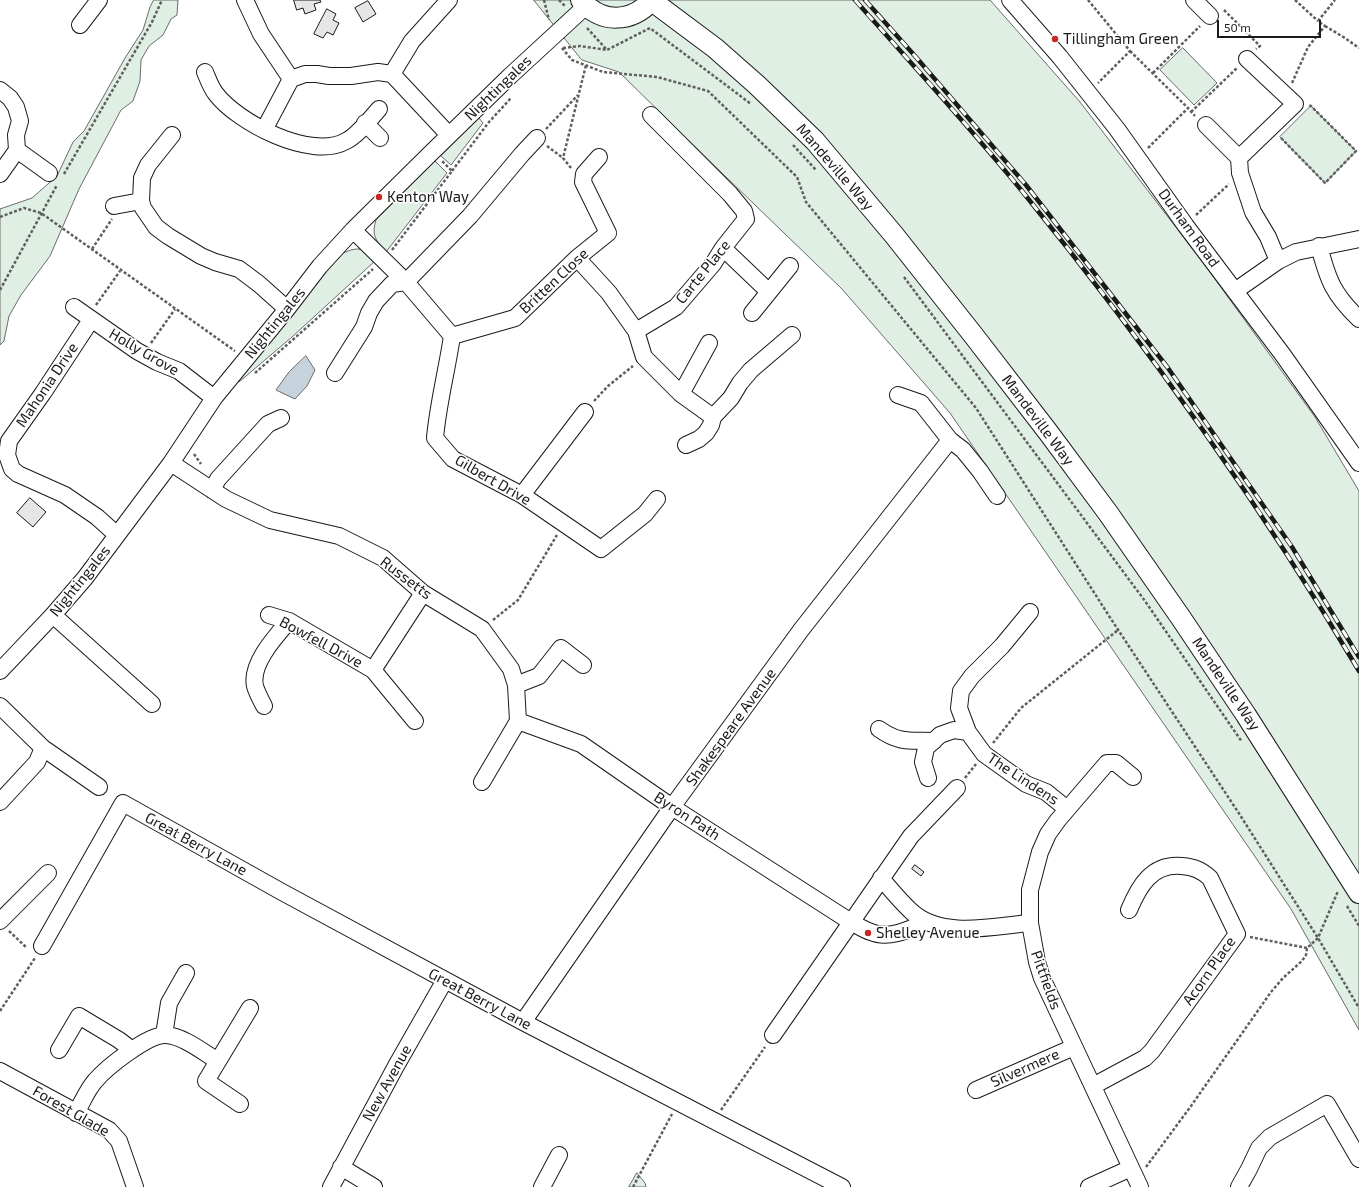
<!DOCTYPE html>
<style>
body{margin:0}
#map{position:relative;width:1359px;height:1187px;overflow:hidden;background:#fff;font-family:"Exo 2",sans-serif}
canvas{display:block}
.scale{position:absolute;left:1217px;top:20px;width:104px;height:18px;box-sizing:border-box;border:2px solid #1a1a1a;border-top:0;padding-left:5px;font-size:12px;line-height:14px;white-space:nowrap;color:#1a1a1a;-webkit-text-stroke:3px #fff;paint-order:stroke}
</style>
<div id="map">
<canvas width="1359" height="1187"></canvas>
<div class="scale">50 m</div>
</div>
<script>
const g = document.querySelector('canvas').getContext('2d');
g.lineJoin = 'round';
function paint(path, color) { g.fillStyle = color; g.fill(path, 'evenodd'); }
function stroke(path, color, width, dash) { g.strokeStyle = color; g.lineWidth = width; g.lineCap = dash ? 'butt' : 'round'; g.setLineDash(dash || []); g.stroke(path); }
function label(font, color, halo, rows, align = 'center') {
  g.font = font + ' "Exo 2",sans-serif'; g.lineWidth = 3; g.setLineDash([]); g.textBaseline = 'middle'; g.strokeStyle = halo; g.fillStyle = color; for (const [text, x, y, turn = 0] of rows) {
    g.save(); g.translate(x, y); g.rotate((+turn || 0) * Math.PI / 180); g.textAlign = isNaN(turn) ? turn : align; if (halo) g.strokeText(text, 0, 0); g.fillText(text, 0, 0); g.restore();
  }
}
const green = new Path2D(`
 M154,0H178L177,15L171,19L163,35L149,46L141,60L140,81L133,101L121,110L79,189L50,256L21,295L9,316L4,341L0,345V209L32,198L57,176L73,142L84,131L125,58L143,30L150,7Z
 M534,0H990L1080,102L1204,264L1315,417L1359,491V1030L1291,909L950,413L842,289L726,177L619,72L582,60Z
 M1183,48L1217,83L1194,105L1160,70Z
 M1311,106L1356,151L1325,183L1280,137Z
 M479,118L483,123L451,165L441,156Z
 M435,161L447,173L386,252C376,240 371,236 376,220Z
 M357,249L365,250L375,261L292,337L239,382L237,377L249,358L343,253L351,250Z
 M637,1173L645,1183L646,1187H629Z`);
paint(green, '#e0efe3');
stroke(green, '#6a6a6a', 1);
const water = new Path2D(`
 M306,356L315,370L307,386L295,399L276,390L289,372Z`);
paint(water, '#c6d2dc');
stroke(water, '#6a6a6a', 1);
const building = new Path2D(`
 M294,0H320L321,2L314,4L316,10L305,14L303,8L297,10Z
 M368,1L376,14L363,22L355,8Z
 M327,9L336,14L333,20L339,23L333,35L327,32L323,38L314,34Z
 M30,498L46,512L33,527L17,513Z
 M915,865L924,872L921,876L912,869Z`);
paint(building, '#e6e6e6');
stroke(building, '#1a1a1a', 1);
const minor = new Path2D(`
 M245,0L261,34L291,79
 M1010,0L1060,57L1117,129L1186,226L1283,355L1359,463
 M1194,0L1210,16
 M80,25L99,0
 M205,72C208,79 211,88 216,94C237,122 311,161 346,141C358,135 370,119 379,109
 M392,74L412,41L449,0
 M0,90L10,98L16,107L20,121L16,135L17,150L49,173
 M365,123L380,138
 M1206,125L1239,158L1240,173L1253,212L1268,237L1278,261
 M264,130L291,79L305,74H317L329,76H351L378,72L392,74L449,135
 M172,135L148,165L142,178L141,201L143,208L156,227L168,236L201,256L215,262L239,269L259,284L287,309
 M1239,158L1295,104L1247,59
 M0,174L17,150
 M114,206L141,201
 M353,230L406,282L452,336C447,370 438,404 435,438L453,459L522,495L601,549L645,514L657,499
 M1319,246C1328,280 1333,294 1359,319
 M723,248L769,292L752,313
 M577,258L609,293L636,331L644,357L681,394L713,417
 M1235,291L1278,261L1296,252L1359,239
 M769,292L790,266
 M74,307L137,351L157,362L179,371L214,398
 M91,320L43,393L9,441L7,455L12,469L18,474L65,495L97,517L117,535
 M636,331L676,307L713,264L723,248L746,219L744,211L730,194L651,115
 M452,336L515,318L577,258L608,233L583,182L584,174L599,157
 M335,373L364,327L369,313L376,301L392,284L406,282L470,216L522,154L537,138
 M681,394L709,343
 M898,395L921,403L950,440L963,450L980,471L997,496
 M686,445L699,439L706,433L711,425L713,417L731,398L740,383L751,370L792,335
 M171,463L226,499L270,520L339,536L383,558L423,593L482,629L511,669L516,685L518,721L482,782
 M212,490L218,479L268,424L281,418
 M522,495L585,412
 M1030,612L1002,646L972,676L961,691L959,708L968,732L984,754L1026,784L1046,792L1067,809
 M53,615L152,704
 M269,615L289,621L373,670L415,721
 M373,670L423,593
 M0,671L53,615L85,578L171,463L214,398L287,309L320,266L353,230L432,152L510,76L586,6
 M516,685L539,676L561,648L583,665
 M0,706L43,748L99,787
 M264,706C261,700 257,693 255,686C250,664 276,636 289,621
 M518,721L581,744L672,807L851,922C857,925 864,930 871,932C889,940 910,929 926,922
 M879,729C900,744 911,740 934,741
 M1133,777L1116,763H1107L1058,820L1048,834L1040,852L1030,890V923L1037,962L1042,978L1140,1187
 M928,778L923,762L926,748L940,735L954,730L968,732
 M0,802L37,762L43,748
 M881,878C891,890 901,902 912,912C942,939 994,926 1030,923
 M0,921L48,873
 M42,946L123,803L282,892L523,1022L842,1187
 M523,1022L672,807L801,630L950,440
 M164,1035L169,1003L186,973
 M773,1035L911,836L957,788
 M59,1050L79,1016L119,1040L132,1050
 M0,1071L109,1130L119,1141L135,1187
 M1093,1086L1145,1058L1152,1051L1237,934L1210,878C1201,870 1194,867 1182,866C1152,863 1139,886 1129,910
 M976,1090L1074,1047
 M240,1104L206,1081L250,1008
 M76,1113C82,1103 87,1090 95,1081C106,1068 148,1034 166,1035C183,1036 203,1052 218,1061
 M341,1167L374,1187
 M331,1187L396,1066L445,980
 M542,1187L559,1155
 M1089,1187L1131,1168
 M1239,1187L1249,1169L1259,1148L1270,1137L1327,1104L1359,1159`);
const major = new Path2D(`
 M581,0C601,24 632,23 652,0
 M652,1L715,48L757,85L815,141L894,235L974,336L1048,432L1108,513L1181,618L1246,715L1359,893`);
stroke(minor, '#1a1a1a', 18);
stroke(major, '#1a1a1a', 22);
stroke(new Path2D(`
 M544,0L549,20
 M559,0L565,6
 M1088,0L1130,51L1098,83
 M1295,0L1318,21
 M1224,10L1260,46L1256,49
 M1325,26L1345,38L1359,48
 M587,28L607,50L650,28L751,104
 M562,48L572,60L603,72L657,77L708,91L797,177L806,202L976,408L1111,619L1240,815L1318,938L1359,1008
 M563,48L580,46L607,50
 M1130,51L1188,108
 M1153,73L1200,26
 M1292,83L1308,47L1325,26L1318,21L1335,0
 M1191,112L1237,68
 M546,129L578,95
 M1281,138L1325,183L1356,151L1311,106L1308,105
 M793,145L816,170
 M547,146L563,158
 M1148,148L1188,108L1195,116
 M571,168L563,158L586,65
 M452,171L489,122L511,98
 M64,174L152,22L162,0
 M1196,215L1229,184
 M0,217L24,208L41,213L235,351
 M92,249L112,219
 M392,250L452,171L442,161
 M904,277L1145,601L1242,742
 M0,290L57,185
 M96,305L120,271
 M151,343L175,309
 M255,373L373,269
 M594,401L608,386L633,366
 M194,454L201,464
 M493,620L518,600L557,535
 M993,743L1021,708L1118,630
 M965,778L976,764
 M1347,906L1359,926
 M9,931L27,948
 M1250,937L1307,948
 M0,1011L35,958
 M721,1110L765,1047
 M1146,1167L1191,1106L1271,992L1283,978L1302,961L1306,955L1307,948L1318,938L1338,891
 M633,1187L672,1114`), '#5f5f5f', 2.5, [3, 2]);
stroke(minor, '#fff', 16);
stroke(major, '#fff', 20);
const rail = new Path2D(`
 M855,0C911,63 968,125 1022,191C1145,343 1259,502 1359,671
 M865,0L915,56L1026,185L1168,368L1292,547L1359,657`);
stroke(rail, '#1a1a1a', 4.5);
stroke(rail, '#fff', 3, [9]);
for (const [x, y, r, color] of [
 [1055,39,4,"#c62828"],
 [379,197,4,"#c62828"],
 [868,933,4,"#c62828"]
]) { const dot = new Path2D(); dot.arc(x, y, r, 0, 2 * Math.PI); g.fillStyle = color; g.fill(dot); stroke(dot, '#fff', 1.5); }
label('15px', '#1a1a1a', '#fff', [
 ["Tillingham Green",1063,39],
 ["Kenton Way",387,197],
 ["Shelley Avenue",876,933]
], 'left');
label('15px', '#1a1a1a', '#fff', [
 ["Nightingales",498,88,-44],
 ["Mandeville Way",835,167,49],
 ["Durham Road",1189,228,54],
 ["Carte Place",703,272,-51],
 ["Britten Close",554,281,-43],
 ["Nightingales",275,323,-51],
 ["Holly Grove",144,352,30],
 ["Mahonia Drive",47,385,-56],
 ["Mandeville Way",1038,420,53],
 ["Gilbert Drive",493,480,30],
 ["Russetts",406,578,37],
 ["Nightingales",80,581,-51],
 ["Bowfell Drive",321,642,28],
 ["Mandeville Way",1226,684,56],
 ["Shakespeare Avenue",731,727,-54],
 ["The Lindens",1023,779,33],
 ["Byron Path",687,816,33],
 ["Great Berry Lane",196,844,29],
 ["Acorn Place",1209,971,-55],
 ["Pittfields",1046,980,70],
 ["Great Berry Lane",480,999,28],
 ["Silvermere",1025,1068,-24],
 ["New Avenue",387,1083,-61],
 ["Forest Glade",71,1111,30]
]);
</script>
